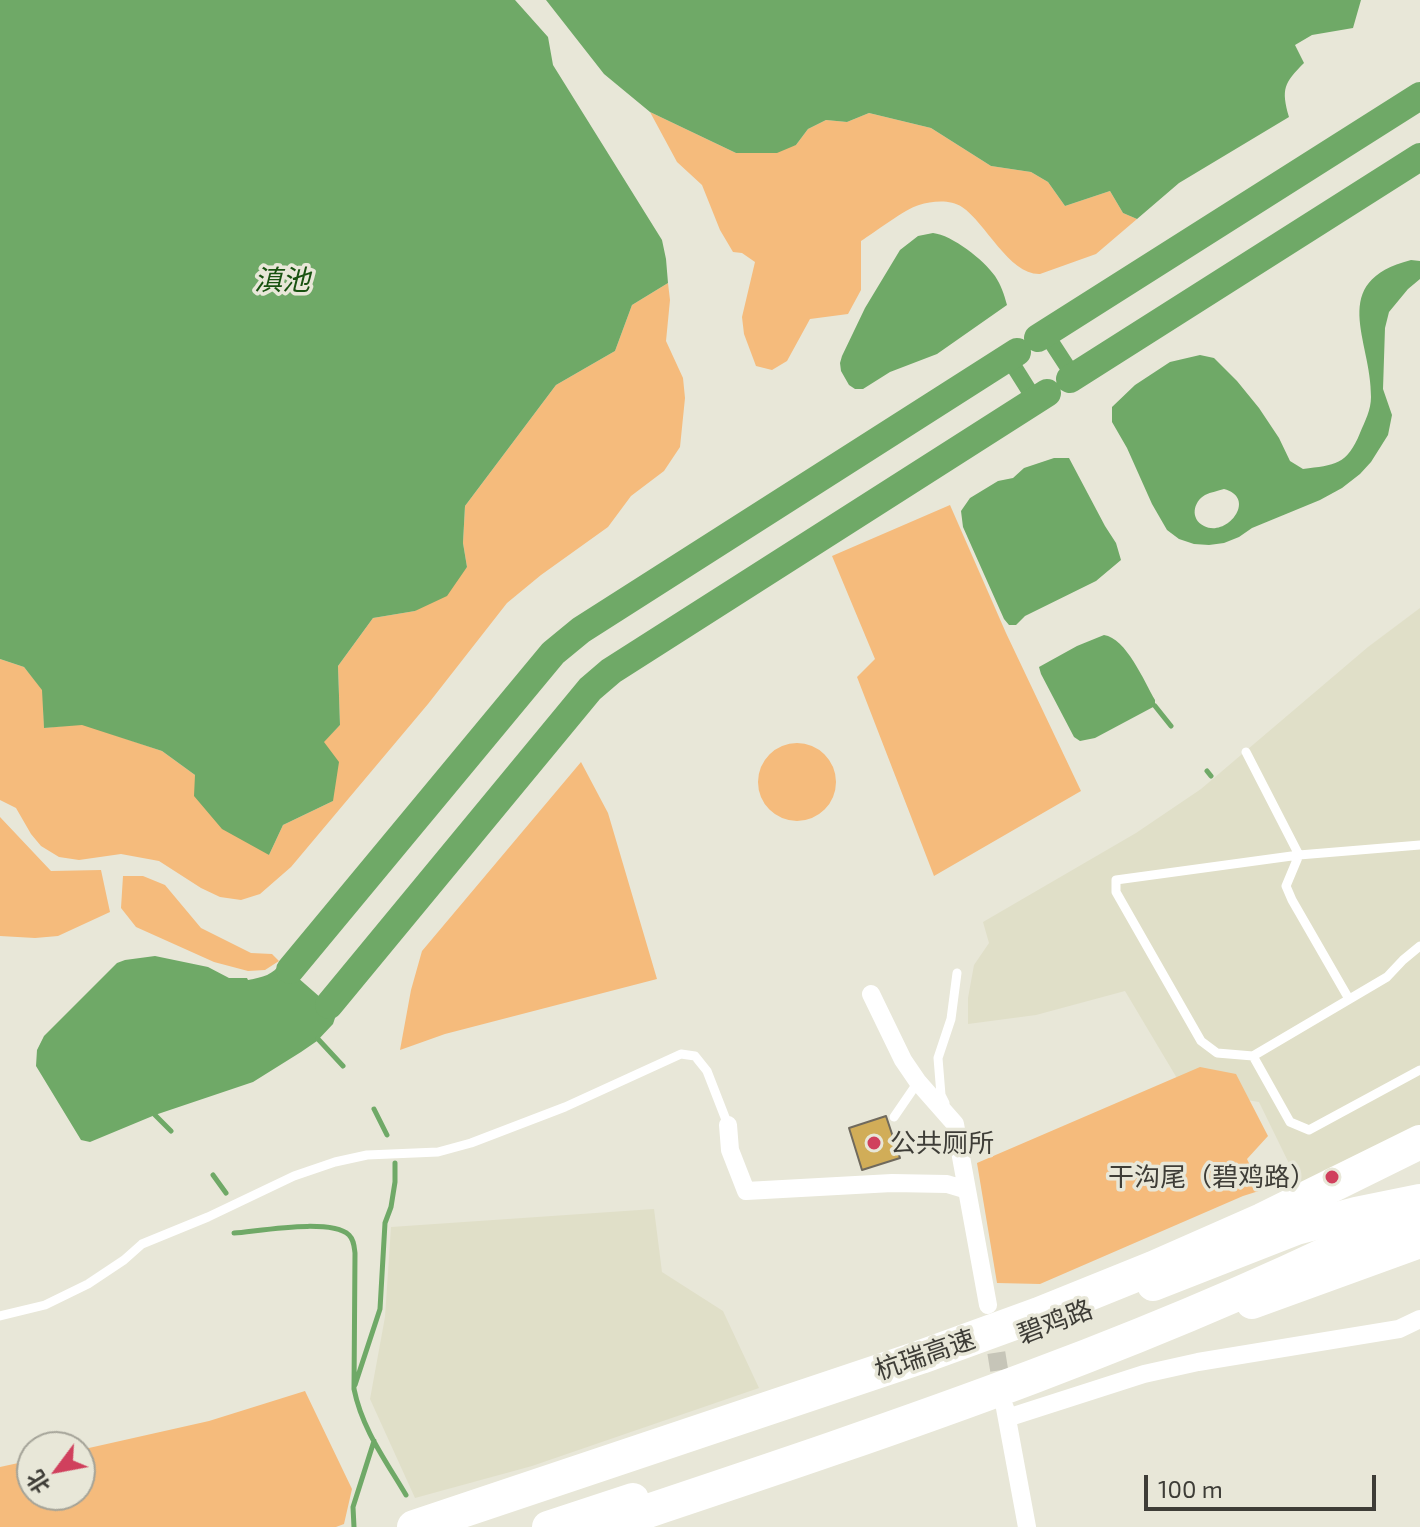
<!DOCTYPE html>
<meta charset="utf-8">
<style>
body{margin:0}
#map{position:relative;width:1420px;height:1527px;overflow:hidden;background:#e8e7d8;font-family:"Exo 2","Noto Sans SC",sans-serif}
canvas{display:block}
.north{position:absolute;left:16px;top:1431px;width:80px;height:80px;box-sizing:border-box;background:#e8e7d8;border:2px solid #a4a398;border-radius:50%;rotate:238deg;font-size:22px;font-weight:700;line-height:32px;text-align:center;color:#3e3d37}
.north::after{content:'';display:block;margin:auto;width:28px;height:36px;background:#d0405d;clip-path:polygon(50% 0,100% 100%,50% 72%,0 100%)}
.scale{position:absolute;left:1144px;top:1475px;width:232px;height:36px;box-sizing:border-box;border:4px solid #3e3d37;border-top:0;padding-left:10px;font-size:24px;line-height:28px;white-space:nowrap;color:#3e3d37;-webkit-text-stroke:6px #e8e7d8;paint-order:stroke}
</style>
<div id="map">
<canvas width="1420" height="1527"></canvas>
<div class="north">北</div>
<div class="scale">100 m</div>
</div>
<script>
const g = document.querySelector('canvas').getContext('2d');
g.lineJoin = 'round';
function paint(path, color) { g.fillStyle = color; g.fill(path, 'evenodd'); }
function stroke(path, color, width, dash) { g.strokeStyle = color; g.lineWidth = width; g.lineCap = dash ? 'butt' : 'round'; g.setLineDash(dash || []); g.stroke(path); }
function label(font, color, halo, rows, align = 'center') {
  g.font = font + ' "Exo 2","Noto Sans SC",sans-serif'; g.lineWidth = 7; g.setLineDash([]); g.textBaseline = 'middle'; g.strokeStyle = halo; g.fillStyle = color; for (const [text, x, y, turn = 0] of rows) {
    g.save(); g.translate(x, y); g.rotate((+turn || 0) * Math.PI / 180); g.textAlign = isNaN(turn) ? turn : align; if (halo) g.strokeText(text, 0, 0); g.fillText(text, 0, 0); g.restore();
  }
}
paint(new Path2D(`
 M1420,608V1154L1301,1188L1259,1102L1184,1090L1125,991L1036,1015L968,1024V998L974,965L989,943L983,922L1136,833L1201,789L1368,647Z
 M654,1209L662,1272L723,1311L759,1388L532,1466L415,1498L370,1399L385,1317L391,1227Z`), '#e0dfc8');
paint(new Path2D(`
 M650,112L736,153L796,145L808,129L826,120L847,122L869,113L931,128L991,166L1031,172L1048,182L1065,206L1110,191L1123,213L1137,219L1096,254L1040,274C1009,275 986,223 962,207C950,199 932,201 919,205C905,209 875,232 861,241V290L848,314L810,319L787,361L772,370L756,366L744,334L742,317L755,262L742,253L733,252L720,230L702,185L677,162Z
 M668,283L670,300L666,341L683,378L685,398L680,447L664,471L631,496L608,527L541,575L507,603L428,704L291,867L260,894L241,900L220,897L201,888L159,861L121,854L79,860L59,857L41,846L31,834L16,808L0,800V659L24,667L43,690L44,728L82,724L162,751L195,775L269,855L283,825L333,801L323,742L340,725L338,666L373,618L415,611L467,567L463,543L465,506L556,385L615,351L632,305Z
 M950,505L1006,633L1081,791L934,876L857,677L875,659L832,556Z
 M758 782a39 39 0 1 1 78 0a39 39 0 1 1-78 0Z
 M581,762L608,813L657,979L445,1034L400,1050L411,990L422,951Z
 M0,817L51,871L101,870L110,912L58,936L35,938L0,936Z
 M123,876H143L165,885L201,928L251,953L272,954L279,961L265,970L248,971L214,962L136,927L121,908Z
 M1200,1067L1236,1074L1268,1136L1247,1159L1262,1190L1243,1196L1040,1284L997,1283L977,1163Z
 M305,1391L352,1489L344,1524L336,1527H0V1467L32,1460V1495H80V1450L209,1421Z`), '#f5bb7c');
paint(new Path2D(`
 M0,0H515L548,37L553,65L662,240L666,259L668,283L632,305L615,351L556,385L465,506L463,543L467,567L447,596L415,611L373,618L338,666L340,725L324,742L339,762L333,801L283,825L269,855L222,829L194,796L195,775L162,751L82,725L44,728L42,690L24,667L0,659Z
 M546,0H1361L1353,28L1312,35L1295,45L1304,63C1284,83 1281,89 1289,117L1179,183L1137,219L1123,213L1110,191L1065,206L1048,182L1031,172L991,166L931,128L869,113L847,122L826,120L808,129L796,145L777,153H736L650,112L604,74Z
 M933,233C952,235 984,260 995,276C1001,285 1004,294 1007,305L937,354L890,372L863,389H855L849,385L841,371L840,363L842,356L865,308L900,250L918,236Z
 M1411,260L1420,261V279L1408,289L1389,312L1385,328L1383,389L1392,415L1388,435L1371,462L1360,474L1342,488L1320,500L1252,528L1239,537L1224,543L1209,545L1194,544L1179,539L1167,530L1152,504L1127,448L1112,422V407L1135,385L1170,362L1200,355L1214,358L1237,381L1259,408L1279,438L1290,461L1303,469C1335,465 1347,465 1360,433C1365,421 1371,410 1371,397C1372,340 1326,282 1411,260ZM1224,489C1258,498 1227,538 1204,526C1190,519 1193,502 1205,495C1211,492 1218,491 1224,489Z
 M1054,458H1069L1105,526L1116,543L1121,560L1096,581L1025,616L1016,625H1009L1004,619L963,527L961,511L970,498L998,481L1013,478L1024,468Z
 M1104,635C1126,638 1144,681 1155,700V706L1095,738L1080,741L1074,737L1041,674L1039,667L1077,646Z
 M155,956L208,967L229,978H247L248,980C263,977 273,975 281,963L337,1012L333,1024L317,1041L301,1052L253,1082L155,1115L90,1142L81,1140L36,1066L37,1050L44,1036L117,963L125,960Z`), '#6fa967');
stroke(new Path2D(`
 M1155,706L1171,726
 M1207,771L1211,776
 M318,1039L343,1066
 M374,1109L387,1135
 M155,1115L171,1131
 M213,1175L226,1193
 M234,1233C260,1231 330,1218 349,1235C354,1240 354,1246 355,1253L354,1389C362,1429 386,1461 406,1495
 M355,1385L380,1309L385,1223L391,1207L395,1182V1163
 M354,1527L353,1507L374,1441`), '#6fa967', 5);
stroke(new Path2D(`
 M1046,334L1074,377
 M1008,357L1035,400`), '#6fa967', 16);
stroke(new Path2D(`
 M1038,338L1420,96
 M1070,379L1420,157
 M290,970L553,653L581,630L1017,352
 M329,1005L590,689L611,671L1047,393`), '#6fa967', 28);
const building = new Path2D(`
 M886,1116L900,1158L862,1170L849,1128Z`);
paint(building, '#d1ad58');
stroke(building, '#706a5d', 2);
stroke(new Path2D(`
 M992,1326L1003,1394`), '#c6c5b8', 18, [18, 9]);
stroke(new Path2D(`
 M1246,752L1299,855L1286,886L1292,900L1349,999
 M1420,946L1403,960L1387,977L1253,1056L1290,1122L1309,1130L1420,1070
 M1253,1056L1217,1053L1201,1041L1116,892V880L1299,855L1420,845
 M945,1103L941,1095L938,1058L951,1019L957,973
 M894,1117L918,1082
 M0,1316L45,1305L88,1284L124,1260L142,1244L208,1217L294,1176L335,1162L367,1155L438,1152L471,1143L565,1107L681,1054L695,1056L707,1071L728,1125`), '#fff', 9);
stroke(new Path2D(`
 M871,994L903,1060L918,1082L955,1124L988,1305
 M728,1125L730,1150L746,1191L892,1183L947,1184L967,1190
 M1005,1408L1027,1527
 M1007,1418L1144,1374L1198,1362L1399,1329L1420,1319`), '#fff', 18);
stroke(new Path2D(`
 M1153,1285L1296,1229L1356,1213L1420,1200
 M1252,1303L1420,1242
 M548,1527L633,1499`), '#fff', 32);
stroke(new Path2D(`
 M414,1527L921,1357L1039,1314L1153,1268L1262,1220L1420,1142
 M600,1527C878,1434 1159,1342 1420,1208`), '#fff', 34);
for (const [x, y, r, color] of [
 [874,1143,8,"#d0405d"],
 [1332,1177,8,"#d0405d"]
]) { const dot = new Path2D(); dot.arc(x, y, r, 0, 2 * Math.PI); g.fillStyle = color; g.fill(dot); stroke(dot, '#e8e7d8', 3); }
label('26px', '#3e3d37', '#e8e7d8', [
 ["公共厕所",890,1143],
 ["干沟尾（碧鸡路）",1316,1177,"right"]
], 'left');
label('26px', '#3e3d37', '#e8e7d8', [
 ["碧鸡路",1055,1322,-21],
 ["杭瑞高速",925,1355,-19]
]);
label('italic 28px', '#185210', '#e8e7d8', [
 ["滇池",282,281]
]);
</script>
